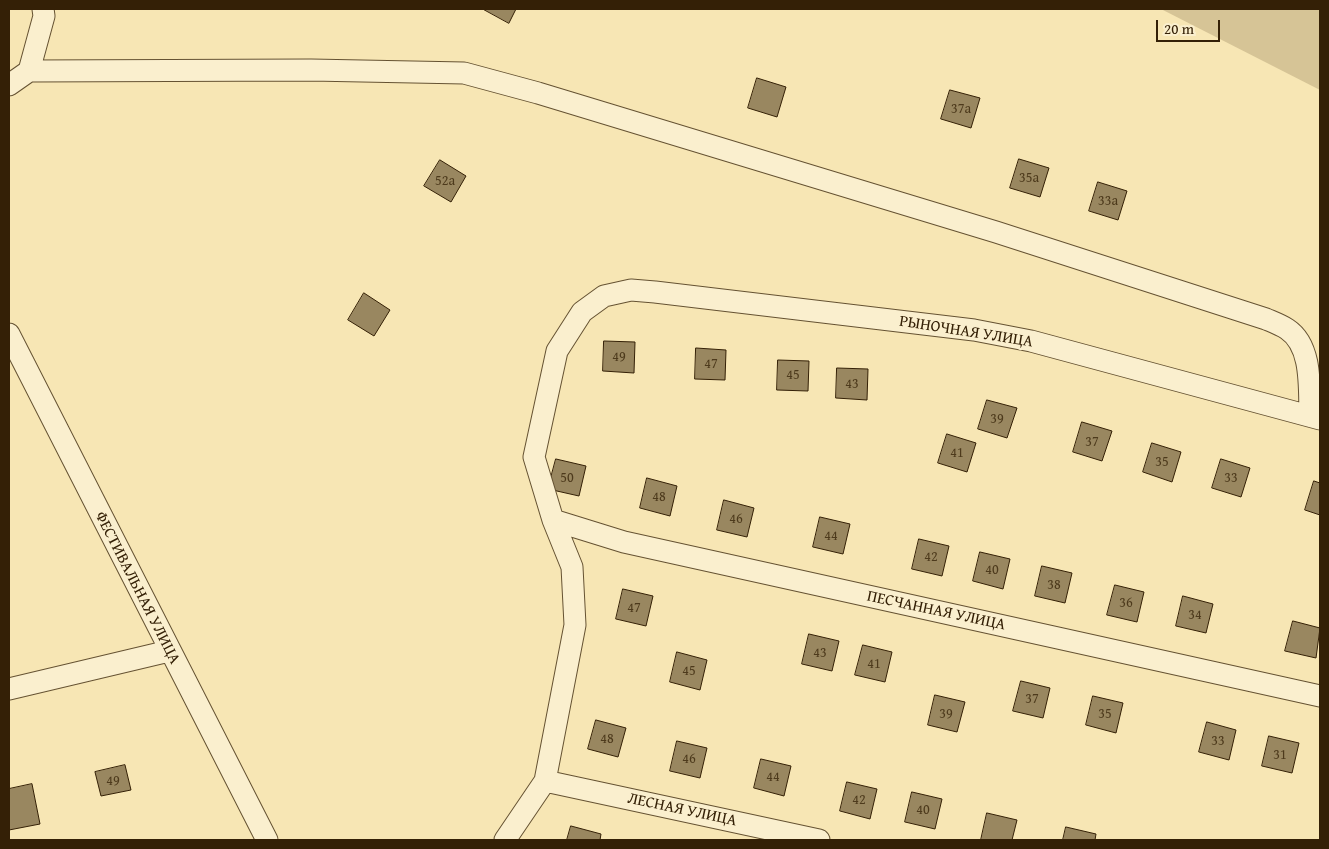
<!DOCTYPE html>
<meta charset="utf-8">
<style>
body{margin:0}
#map{position:relative;width:1329px;height:849px;overflow:hidden;background:#f7e6b4;font-family:"Gentium Book Plus",serif}
canvas{display:block}
.frame{position:absolute;inset:0;border:10px solid #342006;pointer-events:none}
.scale{position:absolute;left:1156px;top:20px;width:64px;height:22px;box-sizing:border-box;border:2px solid #342006;border-top:0;padding-left:6px;font-size:15px;line-height:18px;white-space:nowrap;color:#342006;-webkit-text-stroke:4px #faefce;paint-order:stroke}
</style>
<div id="map">
<canvas width="1329" height="849"></canvas>
<div class="frame"></div>
<div class="scale">20 m</div>
</div>
<script>
const g = document.querySelector('canvas').getContext('2d');
g.lineJoin = 'round';
function paint(path, color) { g.fillStyle = color; g.fill(path, 'evenodd'); }
function stroke(path, color, width, dash) { g.strokeStyle = color; g.lineWidth = width; g.lineCap = dash ? 'butt' : 'round'; g.setLineDash(dash || []); g.stroke(path); }
function label(font, color, halo, rows, align = 'center') {
  g.font = font + ' "Gentium Book Plus",serif'; g.lineWidth = 4.5; g.setLineDash([]); g.textBaseline = 'middle'; g.strokeStyle = halo; g.fillStyle = color; for (const [text, x, y, turn = 0] of rows) {
    g.save(); g.translate(x, y); g.rotate((+turn || 0) * Math.PI / 180); g.textAlign = isNaN(turn) ? turn : align; if (halo) g.strokeText(text, 0, 0); g.fillText(text, 0, 0); g.restore();
  }
}
paint(new Path2D(`
 M1161,9H1320V90Z`), '#d6c496');
const building = new Path2D(`
 M483,9H516L509,23Z
 M757,78L786,87L777,117L748,108Z
 M950,90L980,98L971,128L941,119Z
 M1019,159L1049,168L1040,197L1010,188Z
 M440,160L466,176L451,202L424,186Z
 M1098,182L1127,191L1118,220L1089,211Z
 M364,293L390,310L374,336L348,320Z
 M604,341L635,342L634,373L603,371Z
 M696,348L726,350L725,380L695,379Z
 M778,360L809,361L808,391L777,390Z
 M837,368L868,369L867,400L836,398Z
 M987,400L1017,408L1007,438L978,429Z
 M1082,422L1112,431L1102,461L1073,452Z
 M947,434L976,443L967,472L938,463Z
 M1152,443L1181,452L1172,482L1143,472Z
 M556,459L586,466L579,496L548,489Z
 M1221,459L1250,468L1241,497L1212,488Z
 M647,478L677,486L670,516L640,508Z
 M1314,481L1320,483V515L1305,510Z
 M724,500L754,508L747,537L717,530Z
 M820,517L850,524L843,554L813,547Z
 M919,539L949,546L942,576L912,569Z
 M980,552L1010,559L1003,589L973,581Z
 M1042,566L1072,573L1065,603L1035,596Z
 M1115,585L1144,592L1137,622L1107,615Z
 M623,589L653,596L646,626L616,619Z
 M1183,596L1213,604L1206,633L1176,626Z
 M1293,621L1320,628L1316,658L1285,651Z
 M809,634L839,641L832,671L802,664Z
 M863,645L892,652L885,682L855,675Z
 M677,652L707,660L700,690L670,682Z
 M1021,681L1050,688L1043,718L1013,711Z
 M935,695L965,702L957,732L928,725Z
 M1093,696L1123,703L1116,733L1086,725Z
 M596,720L626,728L618,757L588,749Z
 M1207,722L1236,730L1229,760L1199,752Z
 M1269,736L1299,743L1292,773L1262,766Z
 M677,741L707,748L700,778L670,771Z
 M761,759L791,766L784,796L754,788Z
 M125,765L131,790L101,796L95,772Z
 M847,782L877,789L870,819L840,811Z
 M32,784L40,824L9,830V789Z
 M912,792L942,799L935,829L905,822Z
 M987,813L1017,820L1012,840H981Z
 M571,826L601,834L600,840H567Z
 M1066,827L1096,834L1095,840H1063Z`);
paint(building, '#998760');
stroke(building, '#342006', 1);
const minor = new Path2D(`
 M29,71L44,16L43,9
 M9,85L29,71L311,70L464,73L538,93L996,232L1266,319C1273,322 1281,325 1287,329C1313,346 1309,389 1310,416
 M9,334L267,840
 M553,520L624,542L1320,696
 M9,689L169,651
 M545,781L819,840
 M505,840L545,781L575,625L572,567L553,520L534,457L557,351L582,312L604,296L631,290L655,292L974,330L1031,341L1320,419`);
stroke(minor, '#655232', 23);
stroke(minor, '#faefce', 21);
label('14px', '#4d3a1c', null, [
 ["37а",961,109],
 ["35а",1029,178],
 ["52а",445,181],
 ["33а",1108,201],
 ["49",619,357],
 ["47",711,364],
 ["45",793,375],
 ["43",852,384],
 ["39",997,419],
 ["37",1092,442],
 ["41",957,453],
 ["35",1162,462],
 ["50",567,478],
 ["33",1231,478],
 ["48",659,497],
 ["46",736,519],
 ["44",831,536],
 ["42",931,557],
 ["40",992,570],
 ["38",1054,585],
 ["36",1126,603],
 ["47",634,608],
 ["34",1195,615],
 ["43",820,653],
 ["41",874,664],
 ["45",689,671],
 ["37",1032,699],
 ["39",946,714],
 ["35",1105,714],
 ["48",607,739],
 ["33",1218,741],
 ["31",1280,755],
 ["46",689,759],
 ["44",773,777],
 ["49",113,781],
 ["42",859,800],
 ["40",923,810]
]);
label('16px', '#342006', '#faefce', [
 ["РЫНОЧНАЯ УЛИЦА",966,332,9],
 ["ФЕСТИВАЛЬНАЯ УЛИЦА",137,588,63],
 ["ПЕСЧАННАЯ УЛИЦА",936,611,12],
 ["ЛЕСНАЯ УЛИЦА",682,810,12]
]);
</script>
